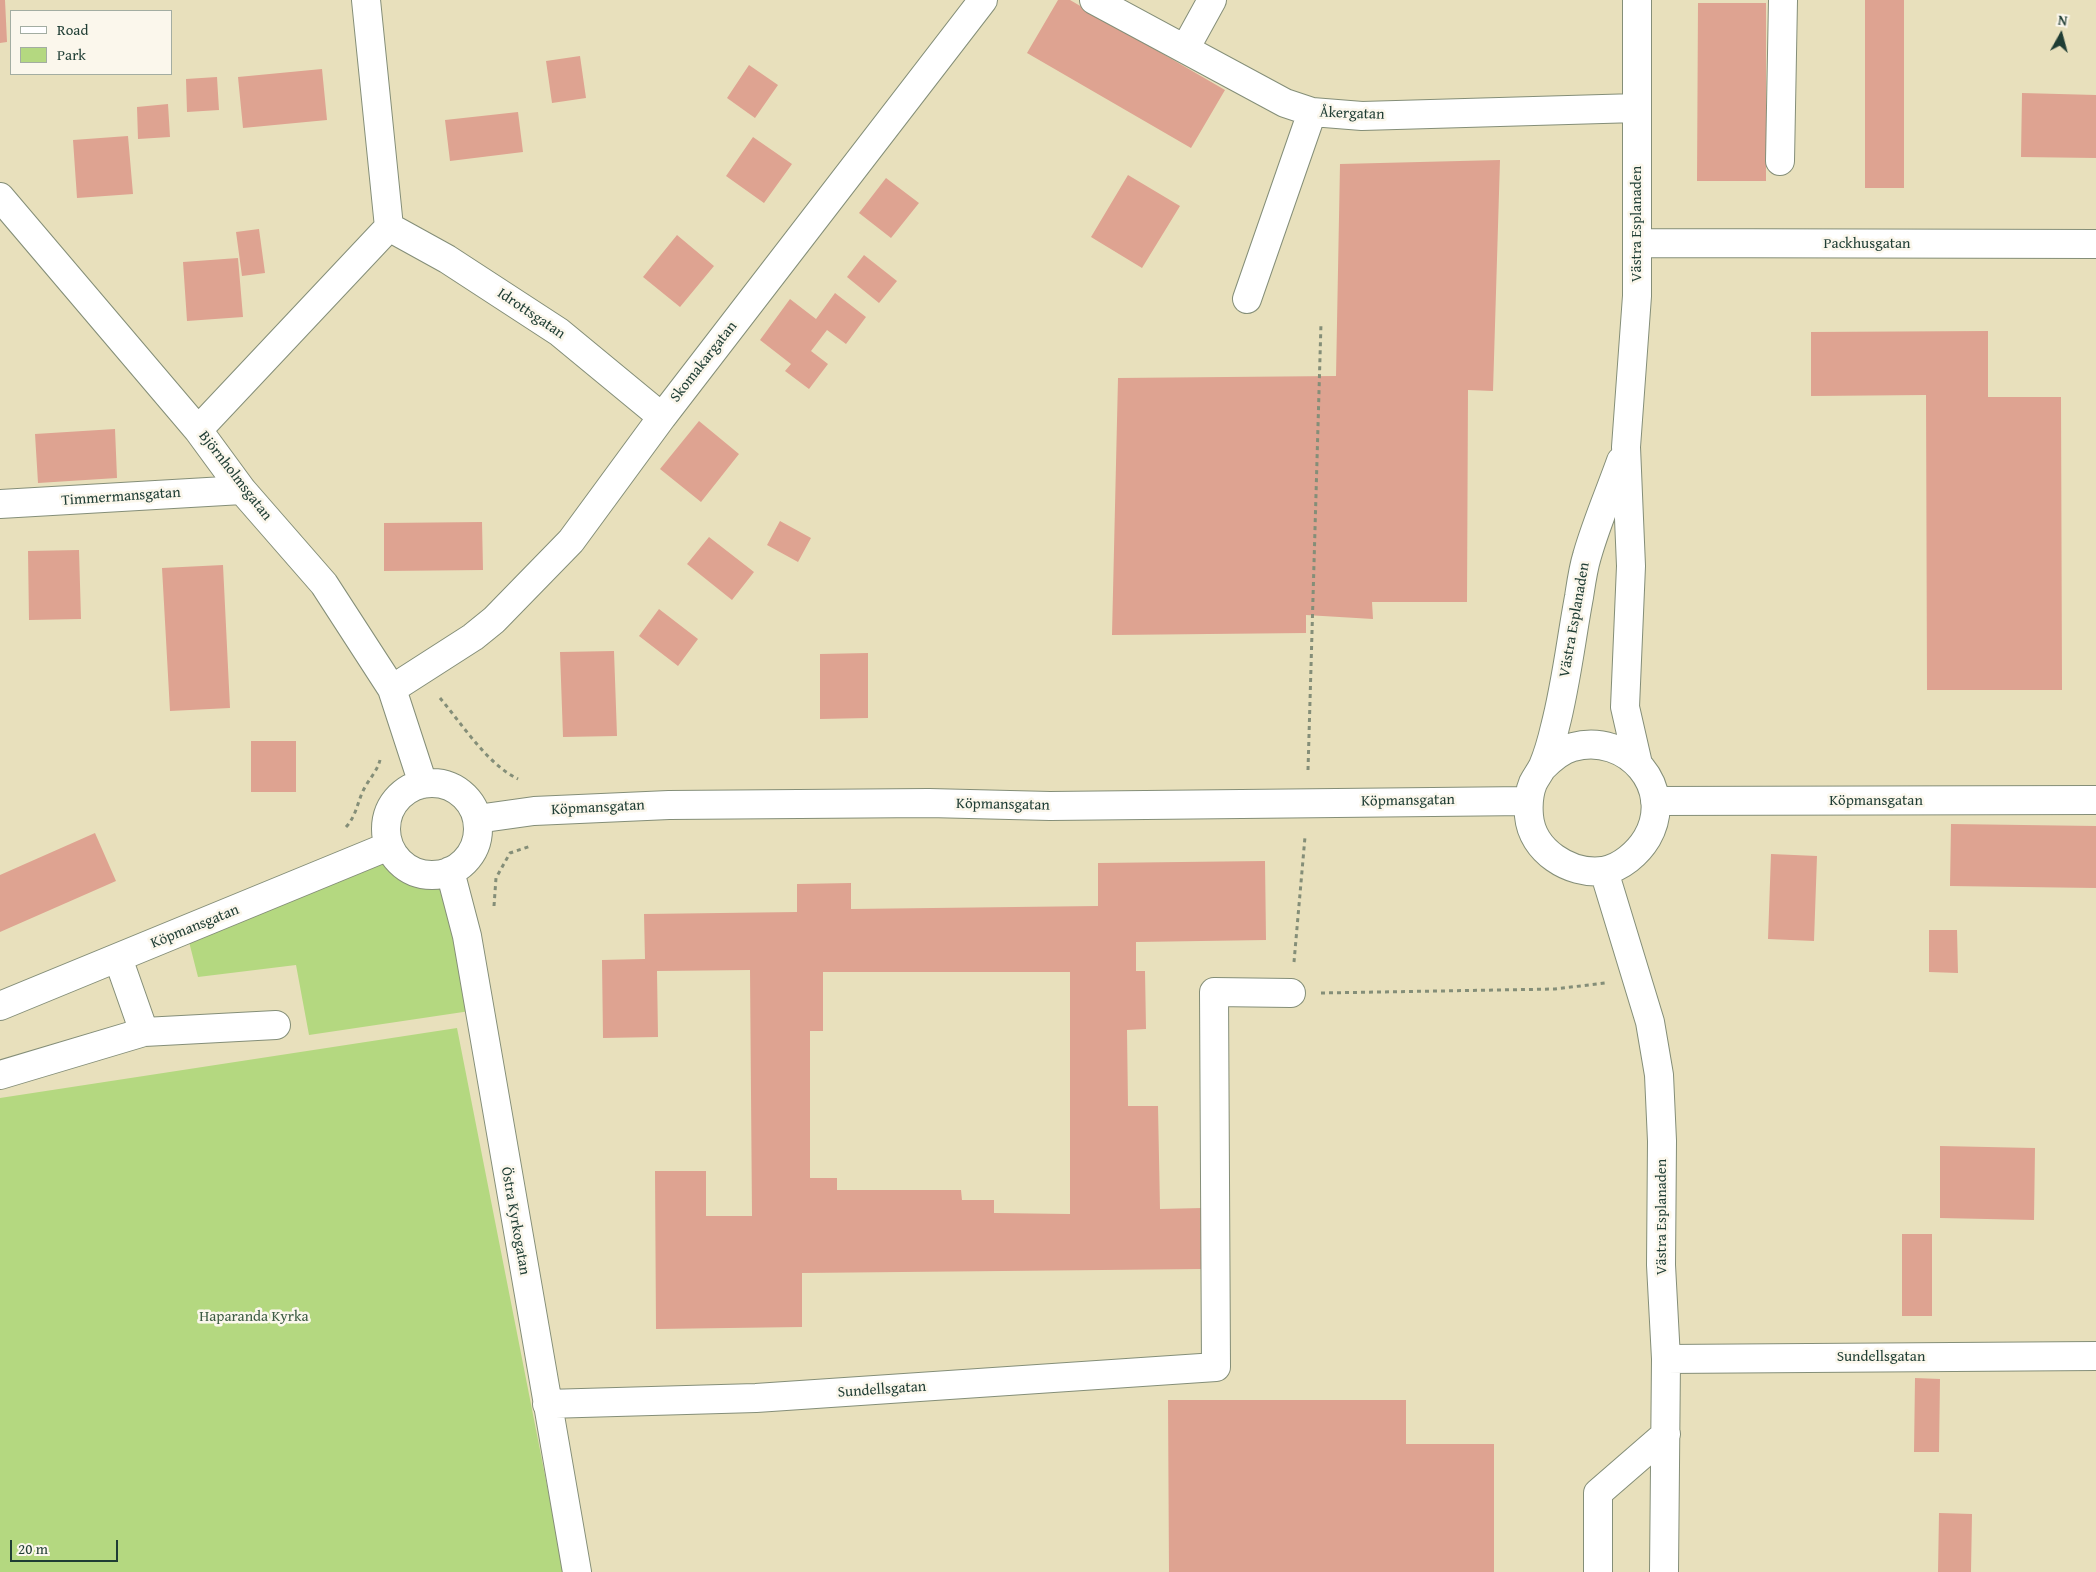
<!DOCTYPE html>
<meta charset="utf-8">
<style>
body{margin:0}
#map{position:relative;width:2096px;height:1572px;overflow:hidden;background:#e8e0bc;font-family:"Gentium Book Plus",serif}
canvas{display:block}
.legend{position:absolute;left:10px;top:10px;width:162px;height:65px;box-sizing:border-box;background:#fbf7ec;border:1px solid #a3ada2;margin:0;padding:6px 9px;list-style:none;font-size:15px;color:#1f3d34}
.legend li{display:flex;align-items:center;gap:10px;height:25px}
.legend b{width:25px;border:1px solid #a3ada2}
.north{position:absolute;left:2036px;top:10px;width:50px;height:50px;-webkit-text-stroke:4px #fbf7ec;paint-order:stroke;rotate:7deg;font-size:14px;font-weight:700;line-height:20px;text-align:center;color:#1f3d34}
.north::after{content:'';display:block;margin:auto;width:18px;height:22px;background:#1f3d34;clip-path:polygon(50% 0,100% 100%,50% 72%,0 100%)}
.scale{position:absolute;left:10px;top:1540px;width:108px;height:22px;box-sizing:border-box;border:2px solid #1f3d34;border-top:0;padding-left:6px;font-size:15px;line-height:18px;white-space:nowrap;color:#1f3d34;-webkit-text-stroke:4px #fbf7ec;paint-order:stroke}
</style>
<div id="map">
<canvas width="2096" height="1572"></canvas>
<ul class="legend">
<li><b style="height:6px;background:#fff"></b>Road</li>
<li><b style="height:14px;background:#b4d880"></b>Park</li>
</ul>
<div class="north">N</div>
<div class="scale">20 m</div>
</div>
<script>
const g = document.querySelector('canvas').getContext('2d');
g.lineJoin = 'round';
function paint(path, color) { g.fillStyle = color; g.fill(path, 'evenodd'); }
function stroke(path, color, width, dash) { g.strokeStyle = color; g.lineWidth = width; g.lineCap = dash ? 'butt' : 'round'; g.setLineDash(dash || []); g.stroke(path); }
function label(font, color, halo, rows, align = 'center') {
  g.font = font + ' "Gentium Book Plus",serif'; g.lineWidth = 5; g.setLineDash([]); g.textBaseline = 'middle'; g.strokeStyle = halo; g.fillStyle = color; for (const [text, x, y, turn = 0] of rows) {
    g.save(); g.translate(x, y); g.rotate((+turn || 0) * Math.PI / 180); g.textAlign = isNaN(turn) ? turn : align; if (halo) g.strokeText(text, 0, 0); g.fillText(text, 0, 0); g.restore();
  }
}
paint(new Path2D(`
 M383,862L443,883L470,1011L309,1035L296,965L198,977L187,934Z
 M457,1028L564,1572H0V1098Z`), '#b4d880');
paint(new Path2D(`
 M0,0H5L7,42L0,43Z
 M1058,0H1070L1225,90L1191,148L1027,53Z
 M1865,0H1904V188H1865Z
 M1698,3H1766V181H1697Z
 M580,56L586,98L552,103L546,61Z
 M749,65L778,85L755,118L727,98Z
 M322,69L327,120L243,128L238,77Z
 M217,77L219,110L187,112L186,79Z
 M2022,93L2096,95V158L2021,157Z
 M168,104L170,137L138,139L137,107Z
 M518,112L523,152L450,161L445,120Z
 M128,136L133,194L77,198L73,140Z
 M753,137L792,164L764,203L726,176Z
 M1500,160L1493,391L1468,390L1467,602H1372L1373,619L1306,615V633L1112,635L1118,378L1336,376L1340,164Z
 M1128,175L1180,206L1142,268L1091,237Z
 M886,178L919,203L891,238L859,213Z
 M259,229L265,273L242,276L236,232Z
 M677,235L714,266L680,307L643,277Z
 M864,255L897,281L879,303L847,277Z
 M238,258L243,317L187,321L183,262Z
 M835,293L866,317L846,344L827,330L811,351L828,364L809,389L785,371L791,364L760,340L790,299L816,319Z
 M1988,331V397H2061L2062,690H1927L1926,395L1811,396V332Z
 M699,421L739,454L701,502L660,469Z
 M115,429L117,478L38,483L35,434Z
 M780,521L811,538L798,562L767,545Z
 M482,522L483,570L384,571V523Z
 M709,537L754,572L732,600L687,564Z
 M79,550L81,619L29,620L28,551Z
 M223,565L230,708L170,711L162,568Z
 M659,609L698,639L678,666L639,636Z
 M614,651L617,736L563,737L560,652Z
 M868,653V718L820,719V654Z
 M251,741H296V792H251Z
 M1951,824L2096,826V888L1950,886Z
 M95,833L116,881L0,932V875Z
 M1771,854L1817,856L1814,941L1768,939Z
 M1265,861L1266,940L1136,942V971H1145L1146,1029L1127,1030L1128,1106H1158L1160,1209L1202,1208V1269L802,1273V1327L656,1329L655,1171H706V1216H752L750,970L657,971L658,1037L603,1038L602,960L645,959L644,914L797,912V884L851,883V909L1098,906V863ZM823,972H1070V1214L994,1213V1200H962L961,1190H837V1178H810V1031H823Z
 M1929,930H1957L1958,973L1929,972Z
 M1940,1146L2035,1148L2034,1220L1940,1218Z
 M1902,1234H1932V1316H1902Z
 M1915,1378L1940,1379L1939,1452H1914Z
 M1168,1400H1406V1444H1494V1572H1169Z
 M1939,1513L1972,1514L1971,1572H1938Z`), '#dea391');
const minor = new Path2D(`
 M366,0L389,227
 M1094,0L1285,103L1312,112L1362,116L1637,108
 M1637,0V296L1626,447L1631,566L1625,707L1638,764
 M1185,49L1212,0
 M1780,161L1783,0
 M0,197L198,430L242,490L324,584L392,689L423,784
 M1637,243L2096,244
 M1247,299L1312,112
 M198,430L389,227L447,259L559,332L662,417
 M0,504L242,490
 M392,689L473,637L494,620L571,541L662,417L983,0
 M1542,768C1551,759 1561,750 1573,747C1627,732 1676,788 1647,838C1638,853 1621,868 1603,871C1570,875 1532,851 1529,816C1528,805 1529,793 1533,783C1536,777 1540,772 1543,766C1548,754 1552,740 1555,727C1566,685 1571,640 1579,597C1581,584 1583,569 1587,556C1596,524 1610,492 1621,461
 M386 829a46 46 0 1 1 92 0a46 46 0 1 1-92 0Z
 M1655,801L2096,800
 M477,819L534,811L669,805L929,803L1050,806L1528,801
 M450,871L467,936L577,1572
 M1604,871L1650,1022L1659,1075L1662,1141L1661,1265L1666,1359L1664,1572
 M0,1006L389,846
 M144,1032L276,1025
 M0,1075L144,1032L118,958
 M1666,1359L2096,1356
 M547,1404L756,1398L1216,1367L1214,992L1291,993
 M1598,1572V1493L1666,1434`);
stroke(minor, '#848e78', 30);
stroke(new Path2D(`
 M440,698C462,724 487,764 518,779
 M1308,770L1321,323
 M346,827C356,816 357,804 363,791C368,780 377,772 380,760
 M494,906L496,878L510,853L531,846
 M1294,962L1305,837
 M1321,993L1555,989L1605,983`), '#848e78', 3, [4, 4]);
stroke(minor, '#fff', 28);
label('15px', '#1f3d34', '#fbf7ec', [
 ["Åkergatan",1352,114,2],
 ["Västra Esplanaden",1637,224,-90],
 ["Packhusgatan",1867,244],
 ["Idrottsgatan",531,314,34],
 ["Skomakargatan",704,362,-52],
 ["Björnholmsgatan",235,476,52],
 ["Timmermansgatan",121,497,-4],
 ["Västra Esplanaden",1575,620,-80],
 ["Köpmansgatan",1408,801,-1],
 ["Köpmansgatan",1876,801],
 ["Köpmansgatan",1003,805,1],
 ["Köpmansgatan",598,808,-3],
 ["Köpmansgatan",195,927,-22],
 ["Västra Esplanaden",1662,1217,-90],
 ["Östra Kyrkogatan",515,1221,80],
 ["Sundellsgatan",1881,1357],
 ["Sundellsgatan",882,1390,-4]
]);
label('15px', '#3d5c43', '#fbf7ec', [
 ["Haparanda Kyrka",254,1317]
]);
</script>
